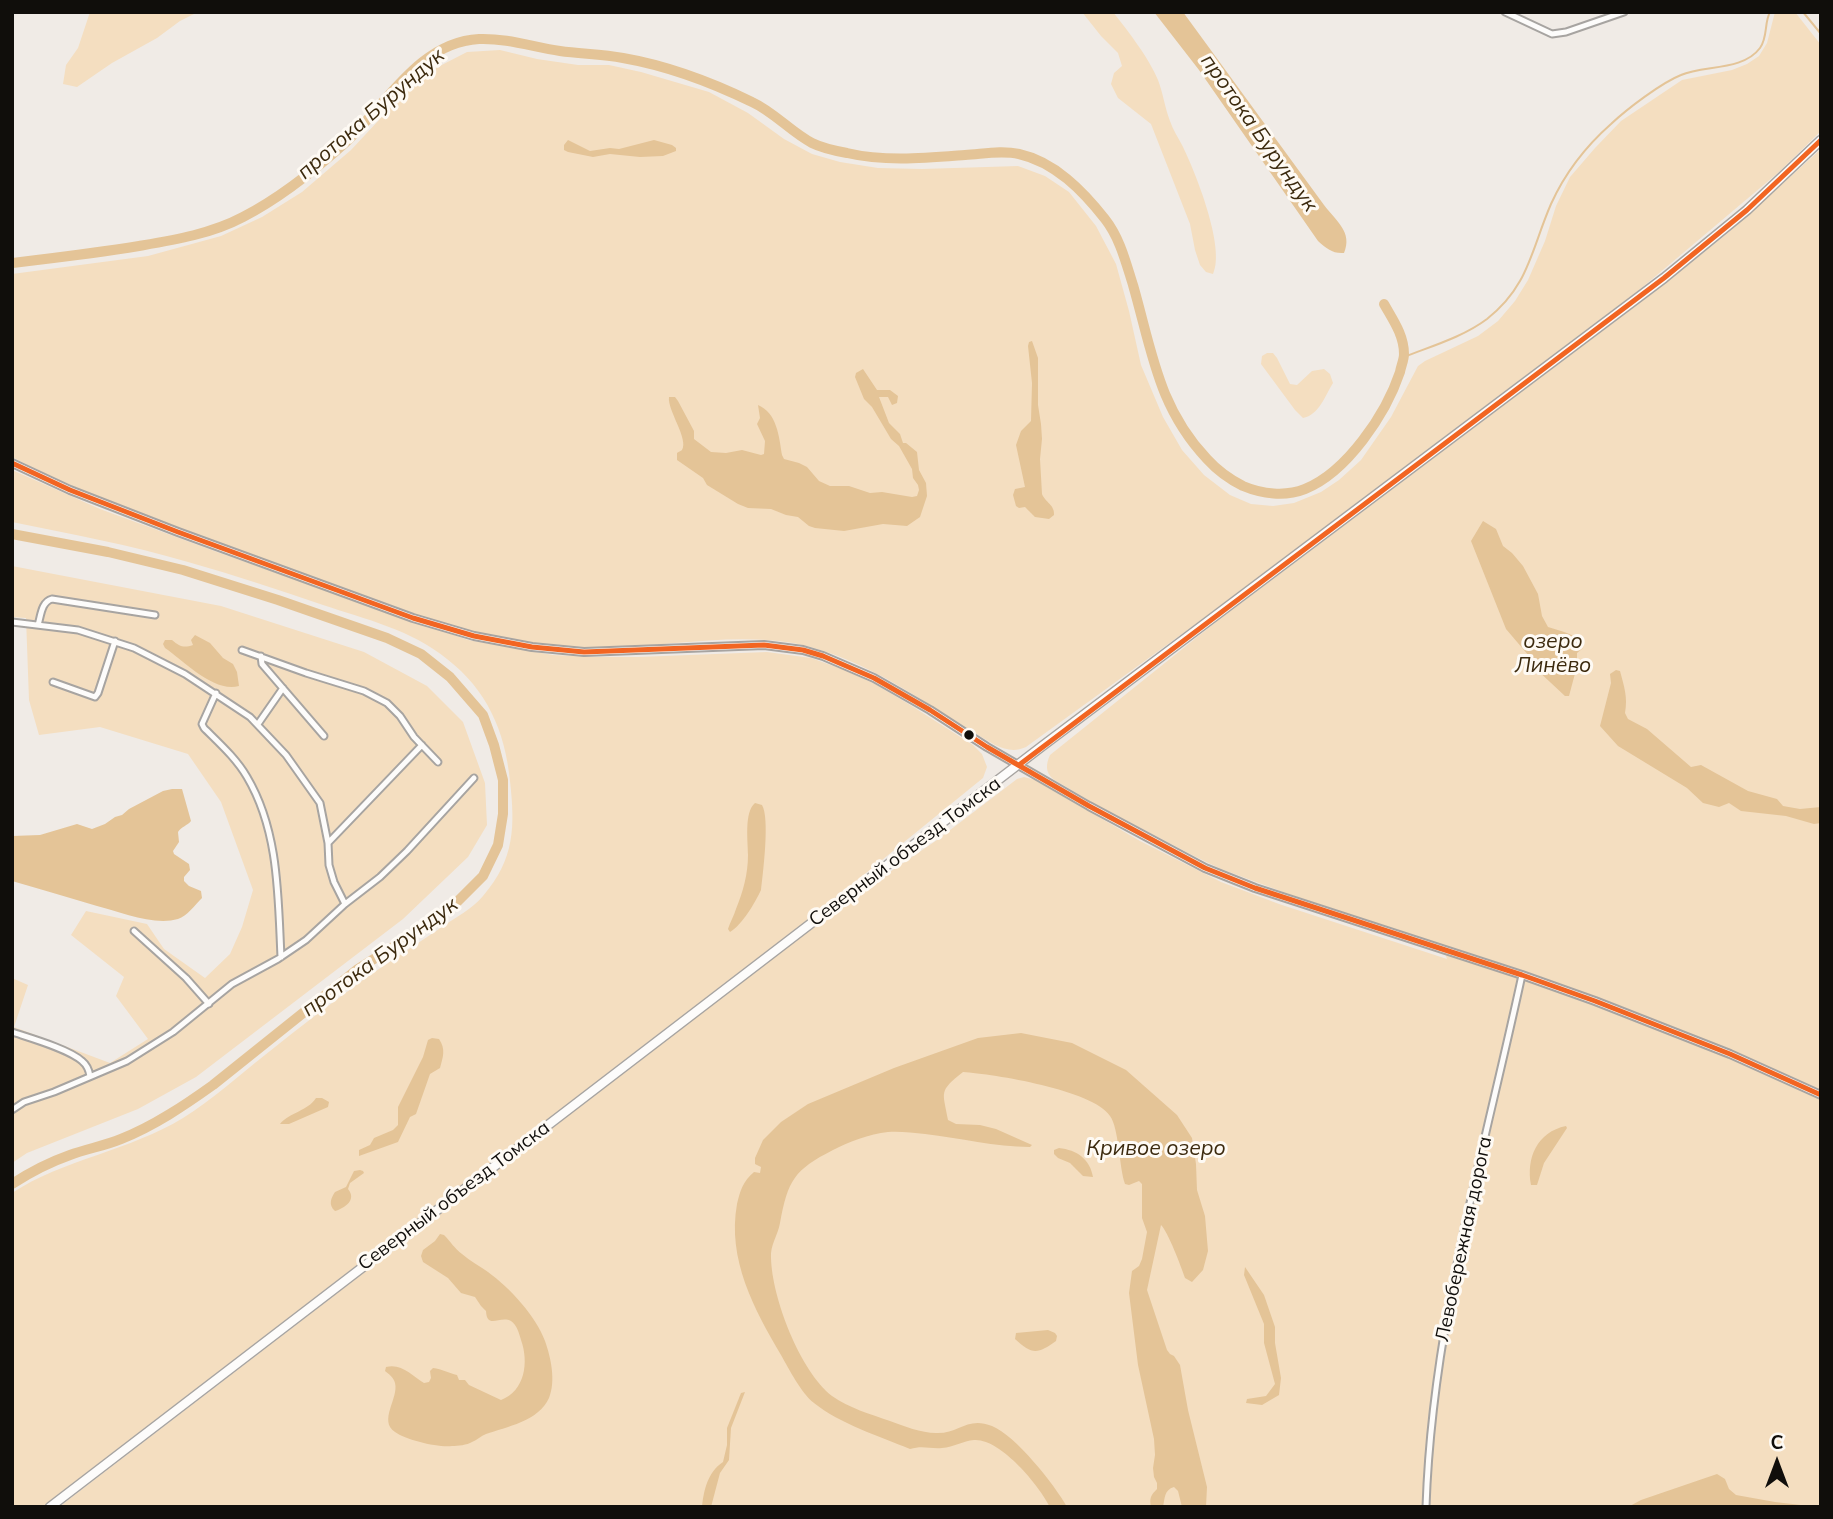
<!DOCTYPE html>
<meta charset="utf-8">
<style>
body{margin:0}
#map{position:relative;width:1833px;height:1519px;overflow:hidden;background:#f0ebe6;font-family:Mulish,sans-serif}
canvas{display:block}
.frame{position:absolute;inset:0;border:14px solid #100e0b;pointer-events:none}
.north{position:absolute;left:1742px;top:1428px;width:70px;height:70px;-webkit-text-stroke:5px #fefaf4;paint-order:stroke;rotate:0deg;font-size:19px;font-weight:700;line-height:28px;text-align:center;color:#100e0b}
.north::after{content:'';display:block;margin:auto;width:24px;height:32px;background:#100e0b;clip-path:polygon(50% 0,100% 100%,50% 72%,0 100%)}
</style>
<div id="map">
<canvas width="1833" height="1519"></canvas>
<div class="frame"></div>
<div class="north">С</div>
</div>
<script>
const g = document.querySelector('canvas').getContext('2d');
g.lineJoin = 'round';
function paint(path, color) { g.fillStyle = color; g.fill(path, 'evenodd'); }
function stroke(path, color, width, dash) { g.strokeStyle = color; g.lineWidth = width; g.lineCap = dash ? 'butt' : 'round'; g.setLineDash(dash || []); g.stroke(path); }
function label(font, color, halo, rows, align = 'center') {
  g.font = font + ' Mulish,sans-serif'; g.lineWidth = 6; g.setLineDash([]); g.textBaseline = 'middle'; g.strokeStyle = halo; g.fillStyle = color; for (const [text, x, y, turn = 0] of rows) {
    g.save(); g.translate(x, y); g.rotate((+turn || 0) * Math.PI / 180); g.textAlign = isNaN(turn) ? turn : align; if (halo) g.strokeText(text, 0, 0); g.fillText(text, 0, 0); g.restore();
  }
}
paint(new Path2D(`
 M90,12H198L180,21L157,38L112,63L77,87L63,84L66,65L78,48Z
 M1082,12H1113C1128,31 1149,58 1158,80C1163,93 1165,108 1170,121C1173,130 1178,137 1182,145C1195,171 1226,248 1213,274L1206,272L1200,265L1195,250L1190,224L1151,124L1118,98L1111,84L1114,73L1122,66L1118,53L1101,36Z
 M1775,12H1795L1821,45V131L1779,172L1638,291L1204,618L1026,747C1015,752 1006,750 995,745C931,708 868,657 793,643C732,633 669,646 608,648C579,650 548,646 519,641C429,625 343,588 257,557C175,526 90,498 12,457V274L148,256L221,236L262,217L302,192L351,150L406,91L432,70L467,52L500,50L537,59L578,65H609L641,72L709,92L748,113L784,139L812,154L840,162L878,168L922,169L1018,166L1045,176L1069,192L1096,226L1116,264L1129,311L1141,365L1163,417L1182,450L1204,475L1230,495L1251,504L1273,506L1294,503L1321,492L1339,480L1361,460L1391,417L1418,366L1425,361L1478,336L1498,321L1515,301L1528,280L1545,241L1556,206L1570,177L1595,148L1621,121L1682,80L1732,70L1747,64L1759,56L1767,43Z
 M1821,149V1507H59L806,933L872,884L937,840L1017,779L1024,777L1035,780L1140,841L1221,882L1279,904L1447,959L1446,956L1449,950L1453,948L1294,896L1221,869L1194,856L1093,803L1053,779C1045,772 1046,764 1050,755L1216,622L1662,286L1729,232Z
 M1267,353H1273L1277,358L1290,384L1297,385L1312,371L1324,369L1330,374L1333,383C1325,396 1319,415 1303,418L1295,410L1261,364L1262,356Z
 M12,470L100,509L217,552L468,640L553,655L591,657H638L767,652L811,658L842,669L873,683L907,703L973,745L982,754L987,767L983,778L818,912L42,1507H12V1193C64,1159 129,1151 183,1118C212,1100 238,1076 265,1055C298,1028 333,1002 367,977C392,960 417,944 442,927C456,917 472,909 483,896C515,859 515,826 510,781C505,731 487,690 447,659C412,630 365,619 323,605C279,590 234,575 188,562C131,545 71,534 12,522Z
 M12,566L221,606L364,652L427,686L463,722L485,783L487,825L468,857L403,919L196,1077L138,1109L27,1153L12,1163V978L28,985L14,1027L110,1063L148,1039L116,996L124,977L71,935L86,911L147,924L164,949L205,978L230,954L242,927L253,890L221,802L188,754L100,727L39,735L29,700L26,618L12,617Z`), '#f4dec0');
paint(new Path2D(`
 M1154,12H1183L1324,205C1336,221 1353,232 1344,253C1333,254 1326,248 1318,241L1199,70Z
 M568,140L590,151L610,148L619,149L654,140L672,145L676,148V151L663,156L640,157L610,154L593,157L568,152L564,150V145Z
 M1032,341L1038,358V405L1041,424L1042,439L1040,459L1042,494C1045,502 1055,505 1054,515L1049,519L1035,517L1025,507L1019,508L1016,506L1013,495L1015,489L1025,487L1016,445L1021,431L1031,421L1032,383L1028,346L1029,342Z
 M863,369L877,390H890L898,396L897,403L892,405L888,397H879L889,423L900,434L903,443H906L917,452L919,470L926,483L927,496L920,517L907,526L883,524L844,531L815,528L809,526L798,517L786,515L771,509L748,508L738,504L707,485L703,478L677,460V453C678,452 681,451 682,450C689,439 667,410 669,397H675L678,401L694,431V439L711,452L726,453L742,450L761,455L764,454L765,441L757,424L760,418L758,405C777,413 779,436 782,455L784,459L799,463L807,467L819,481L830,486H849L870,493L882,492L912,497L917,496L919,490L918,485L913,478L912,469L899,446L891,439L872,407L864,399L855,377L856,373Z
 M1483,521L1496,529L1503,546L1512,553L1523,566L1538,594L1542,616L1548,627C1561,631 1575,634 1584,644L1583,648L1577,653V666L1569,696H1565L1536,669L1529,656L1506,629L1471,541Z
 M195,635L210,643L223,658L233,664L237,672L239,686C214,693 184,661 165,648L163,644L165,640H172C180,647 184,648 193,645L191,640Z
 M1616,670L1620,671C1624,686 1628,697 1625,713L1628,719L1647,729L1691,767L1701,765L1748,791L1777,799L1783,806L1800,809L1821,807V823L1814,824L1786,816L1741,811L1729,803L1719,807L1703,803L1687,788L1618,746L1600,726L1611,683L1610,674Z
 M172,789H182L191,821C187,826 182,826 178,832L179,842L173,851L174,854L189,864L190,870L184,877V881L189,886L201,891L202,898C195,905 187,916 178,919C154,926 120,912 97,906C69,898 41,889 12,881V836L40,835L77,824L92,829L105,824L115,817L122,815L129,809L163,791Z
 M755,803L762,805C770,818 763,873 761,890C755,903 742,925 730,932L728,929C730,922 734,916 736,909C743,892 748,874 748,855C748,841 744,812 755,803Z
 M1021,1033L1072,1043L1126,1070L1177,1115L1192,1138L1196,1164L1197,1190L1205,1216L1208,1251L1203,1270L1192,1282L1185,1278C1181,1266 1168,1232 1161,1225L1147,1290L1167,1350L1170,1354L1174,1356L1180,1365L1188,1410L1207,1487L1206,1507H1182L1178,1491L1174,1487C1164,1490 1165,1498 1163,1507H1151C1149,1498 1151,1495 1157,1489V1483L1154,1477L1153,1468L1155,1455L1154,1439L1138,1365L1129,1293L1132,1271L1139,1266L1142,1259L1147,1232L1142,1218V1184L1139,1181L1129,1185L1125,1184C1119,1167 1119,1128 1110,1116C1094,1090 993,1074 963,1072C938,1092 943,1091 948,1120L956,1124L980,1125L996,1129L1032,1145L1030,1147C995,1147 960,1138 925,1134C913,1133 900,1131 888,1132C869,1134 849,1142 833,1150C794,1170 788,1180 780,1223C778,1235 770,1245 771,1258C772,1298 800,1371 832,1396C849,1408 870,1414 890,1421C904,1426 921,1433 936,1433C959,1434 967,1416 992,1426C1015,1435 1055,1485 1067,1507H1050C1039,1485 1000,1438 974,1440C963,1441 954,1447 942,1448C929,1449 923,1445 910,1449C879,1436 840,1424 814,1403C801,1393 789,1369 781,1355C754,1309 727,1259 737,1204C740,1191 743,1181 754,1172L760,1173L761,1167L755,1164V1158L763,1140L781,1122L808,1104L894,1068L978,1038Z
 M432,1038L439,1039C446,1049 443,1057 440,1068L430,1074L416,1114L410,1117L398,1142L359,1156V1150L370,1145L374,1138L393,1130L398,1125V1107L423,1057L428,1040Z
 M316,1098H322L329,1102L328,1107L289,1124H280C290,1112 308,1111 316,1098Z
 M1566,1126L1567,1128L1544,1163L1537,1185H1531C1526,1158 1537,1132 1566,1126Z
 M1059,1148C1077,1150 1090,1159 1093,1177L1083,1176L1070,1163L1058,1158L1054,1154V1150Z
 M360,1170L363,1171L364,1173L350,1183L348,1189C357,1200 345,1208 335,1211C328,1205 331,1198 335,1192L346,1187L354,1171Z
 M440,1234L444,1235C450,1241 455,1249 462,1254C470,1261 480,1266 488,1272C510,1288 536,1316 545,1341C551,1358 556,1381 549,1398C539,1421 506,1427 486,1434C481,1436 477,1440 472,1442C467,1445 458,1446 452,1446C439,1448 406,1440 395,1432C378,1421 399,1398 395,1383C394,1378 389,1374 385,1371L386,1367C402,1363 412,1376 424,1383L429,1382L431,1378L430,1371L433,1368C442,1369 449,1373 457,1375L459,1380H465L469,1385L501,1400C525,1391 529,1362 521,1340C519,1333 517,1325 511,1321C500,1315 487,1330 486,1311L481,1306L475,1297L461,1293L448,1278L423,1262L421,1256L423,1250L435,1241Z
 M1245,1267L1264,1295L1275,1327V1343L1281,1378L1279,1395L1262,1405L1246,1403L1247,1399L1266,1396L1275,1384L1264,1343V1324L1244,1275Z
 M1048,1330L1055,1333L1057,1336L1056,1341C1038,1354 1032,1355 1015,1339L1016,1333Z
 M745,1392L731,1428L729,1460L720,1473L711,1507H702C704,1489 708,1472 723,1462L727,1445V1428L741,1393Z
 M1717,1474L1725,1479L1729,1489L1736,1495L1775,1502L1818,1507H1628L1641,1500Z`), '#e4c497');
stroke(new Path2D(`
 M1803,12L1821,34
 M1404,357C1432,346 1463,337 1487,319C1529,286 1531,250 1551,204C1565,173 1585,147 1611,124C1627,109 1661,83 1681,75C1704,65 1743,71 1760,48C1768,37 1764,23 1770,12`), '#e4c497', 2);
stroke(new Path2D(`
 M12,263C54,258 97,253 139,246C174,240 211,234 243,217C280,198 315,170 346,142C386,105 419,42 479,39C507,38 533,47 560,51C581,54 602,54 623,58C669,66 711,82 752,102C774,112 791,132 812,143C822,148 836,151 847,153C885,162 926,158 965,155C983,154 1001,150 1019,154C1055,162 1083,191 1105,219C1120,238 1126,263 1133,285C1152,351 1158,407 1207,459C1217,470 1229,479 1243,486C1262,494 1285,497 1305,489C1347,472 1386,414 1400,372C1401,366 1404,360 1404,354C1404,335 1393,320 1384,304
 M12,534L108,552L183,570L278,600L387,638L421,654L450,677L483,715L494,745L503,780V814L498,845L483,876L455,904L404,940L358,969L213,1085C185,1105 154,1126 121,1139C104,1146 86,1149 70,1155C50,1162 29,1173 12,1184`), '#e4c497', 10);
const minor = new Path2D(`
 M1505,12L1552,34L1566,32L1624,12
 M12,622L78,630L134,648L185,674L250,717L286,755L320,803L328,843L329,865L334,882L345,904
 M38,625C41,616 41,602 52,599L155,615
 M242,650L306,673L364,691L387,703L400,716L414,737L438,762
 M261,656L262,664L324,736
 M53,682L95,697L98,693L115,641
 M216,693L202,724L204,728C219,743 236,758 247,777C279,831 278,896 281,957
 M258,724L283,688
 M328,843L422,745
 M134,931L186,978L209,1004
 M12,1032C30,1038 69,1049 82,1061C87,1065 89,1070 90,1076
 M12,1110L24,1102L54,1092L127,1061L173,1032L232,984L278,959L306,940L345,904L380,877L407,851L474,778
 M1426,1507C1432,1325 1484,1152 1522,975`);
const tertiary = new Path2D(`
 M12,463L70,490L178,532L413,618L474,636L532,647L584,652L764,645L803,650L823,656L874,678L930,710L987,747L1089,806L1205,868L1255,888L1522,975L1595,1001L1730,1054L1821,1095`);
const primary = new Path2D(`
 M50,1507L1041,747L1664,278L1747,210L1821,140`);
stroke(minor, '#a7a4a1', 9);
stroke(tertiary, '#a7a4a1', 10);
stroke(primary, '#a7a4a1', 11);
stroke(minor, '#fdfcfb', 5);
stroke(tertiary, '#fdfcfb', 6);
stroke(primary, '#fdfcfb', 8);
stroke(new Path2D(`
 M12,463L70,490L178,532L413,618L474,636L532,647L584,652L764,645L803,650L823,656L874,678L930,710L987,747L1089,806L1205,868L1255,888L1522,975L1595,1001L1730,1054L1821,1095
 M1019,765L1664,278L1747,210L1821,140`), '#f26522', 5);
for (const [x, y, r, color] of [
 [969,735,6,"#100e0b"]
]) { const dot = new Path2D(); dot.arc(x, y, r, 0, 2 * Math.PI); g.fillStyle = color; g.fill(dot); stroke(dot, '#fefaf4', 2.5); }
label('19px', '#100e0b', '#fefaf4', [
 ["Северный объезд Томска",905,852,-37],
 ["Северный объезд Томска",454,1196,-37],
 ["Левобережная дорога",1464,1239,-78]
]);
label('italic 21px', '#3c2a0e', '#fefaf4', [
 ["протока Бурундук",371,114,-41],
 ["протока Бурундук",1259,133,55],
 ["озеро",1553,642],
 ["Линёво",1553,666],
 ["протока Бурундук",380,957,-36],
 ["Кривое озеро",1156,1149]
]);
</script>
